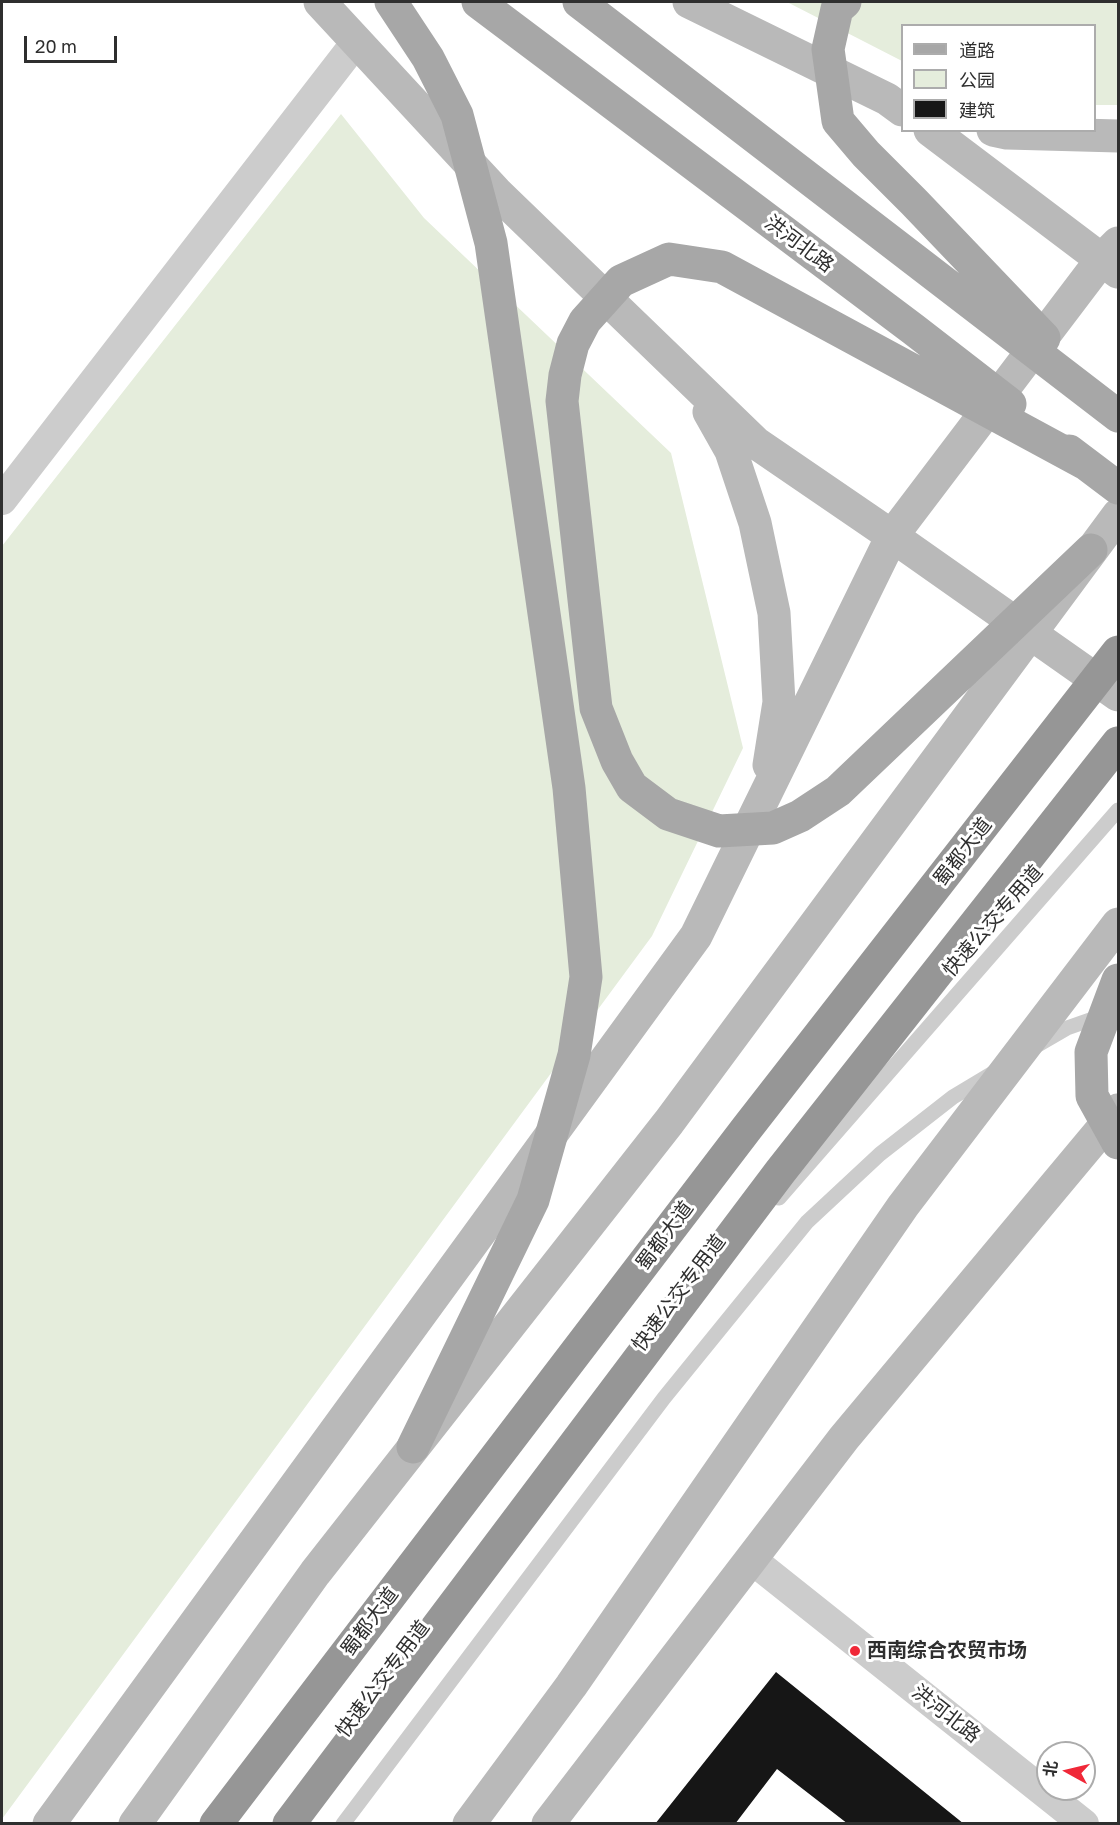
<!DOCTYPE html>
<meta charset="utf-8">
<style>
body{margin:0}
#map{position:relative;width:1120px;height:1825px;overflow:hidden;background:#fff;font-family:"Golos Text","Noto Sans SC",sans-serif}
canvas{display:block}
.frame{position:absolute;inset:0;border:3px solid #2f2f2f;pointer-events:none}
.legend{position:absolute;left:901px;top:24px;width:195px;height:108px;box-sizing:border-box;background:#fff;border:2px solid #acacac;margin:0;padding:8px 10px;list-style:none;font-size:18px;color:#2f2f2f}
.legend li{display:flex;align-items:center;gap:12px;height:30px}
.legend b{width:30px;border:2px solid #acacac}
.north{position:absolute;left:1036px;top:1741px;width:60px;height:60px;box-sizing:border-box;background:#fff;border:2px solid #acacac;border-radius:50%;rotate:278deg;font-size:16px;font-weight:700;line-height:24px;text-align:center;color:#2f2f2f}
.north::after{content:'';display:block;margin:auto;width:21px;height:27px;background:#f02838;clip-path:polygon(50% 0,100% 100%,50% 72%,0 100%)}
.scale{position:absolute;left:24px;top:36px;width:93px;height:27px;box-sizing:border-box;border:3px solid #2f2f2f;border-top:0;padding-left:8px;font-size:18px;line-height:21px;white-space:nowrap;color:#2f2f2f;-webkit-text-stroke:4px #fff;paint-order:stroke}
</style>
<div id="map">
<canvas width="1120" height="1825"></canvas>
<div class="frame"></div>
<ul class="legend">
<li><b style="height:8px;background:#a7a7a7"></b>道路</li>
<li><b style="height:16px;background:#e5eddc"></b>公园</li>
<li><b style="height:16px;background:#161616"></b>建筑</li>
</ul>
<div class="north">北</div>
<div class="scale">20 m</div>
</div>
<script>
const g = document.querySelector('canvas').getContext('2d');
g.lineJoin = 'round';
function paint(path, color) { g.fillStyle = color; g.fill(path, 'evenodd'); }
function stroke(path, color, width, dash) { g.strokeStyle = color; g.lineWidth = width; g.lineCap = dash ? 'butt' : 'round'; g.setLineDash(dash || []); g.stroke(path); }
function label(font, color, halo, rows, align = 'center') {
  g.font = font + ' "Golos Text","Noto Sans SC",sans-serif'; g.lineWidth = 6; g.setLineDash([]); g.textBaseline = 'middle'; g.strokeStyle = halo; g.fillStyle = color; for (const [text, x, y, turn = 0] of rows) {
    g.save(); g.translate(x, y); g.rotate((+turn || 0) * Math.PI / 180); g.textAlign = isNaN(turn) ? turn : align; if (halo) g.strokeText(text, 0, 0); g.fillText(text, 0, 0); g.restore();
  }
}
paint(new Path2D(`
 M787,2H1118V105H1095L1094,26H902V61Z
 M341,114L424,218L671,453L743,748L652,936L2,1819V546Z`), '#e5eddc');
paint(new Path2D(`
 M776,1672L964,1824H848L777,1769L735,1824H655Z`), '#161616');
stroke(new Path2D(`
 M1036,1046L1067,1028L1104,1015
 M779,1198L1118,810
 M343,1824L664,1398L807,1222L880,1154L953,1097L993,1073`), '#ccc', 15);
stroke(new Path2D(`
 M2,500L357,41
 M751,1559L1084,1824`), '#ccc', 30);
stroke(new Path2D(`
 M320,2L496,192L756,443L892,536L1118,695
 M689,2L887,99L902,110
 M930,130L1118,272
 M993,130L1007,133L1118,136
 M709,412L731,451L755,523L774,613L779,702L769,765
 M49,1824L696,936L892,536L1102,259L1118,243
 M135,1824L315,1573L669,1122L1118,515
 M469,1824L571,1686L903,1206L1118,924
 M548,1824L844,1438L1118,1110`), '#b9b9b9', 33);
stroke(new Path2D(`
 M391,2L428,58L457,115L491,243L569,788L586,977L574,1055L533,1200L413,1447
 M478,2L913,329L1010,404
 M579,2L1118,416
 M845,2L837,9L828,49L838,121L866,154L914,202L1044,338
 M1069,451L1118,488
 M1086,464L722,267L669,259L621,281L585,321L573,344L565,375L562,401L596,708L617,761L632,787L668,814L719,831L773,828L800,816L838,791L1091,550
 M1118,980L1091,1052L1092,1096L1118,1143`), '#a7a7a7', 33);
stroke(new Path2D(`
 M216,1824L747,1128L1118,652
 M289,1824L780,1172L1118,743`), '#969696', 33);
for (const [x, y, r, color] of [
 [855,1651,6,"#f02838"]
]) { const dot = new Path2D(); dot.arc(x, y, r, 0, 2 * Math.PI); g.fillStyle = color; g.fill(dot); stroke(dot, '#fff', 2); }
label('20px', '#2f2f2f', '#fff', [
 ["洪河北路",799,244,37],
 ["蜀都大道",963,852,-52],
 ["快速公交专用道",993,921,-49],
 ["蜀都大道",665,1236,-53],
 ["快速公交专用道",679,1293,-53],
 ["蜀都大道",370,1622,-53],
 ["快速公交专用道",383,1679,-53],
 ["洪河北路",946,1714,38]
]);
label('bold 20px', '#2f2f2f', '#fff', [
 ["西南综合农贸市场",867,1651]
], 'left');
</script>
